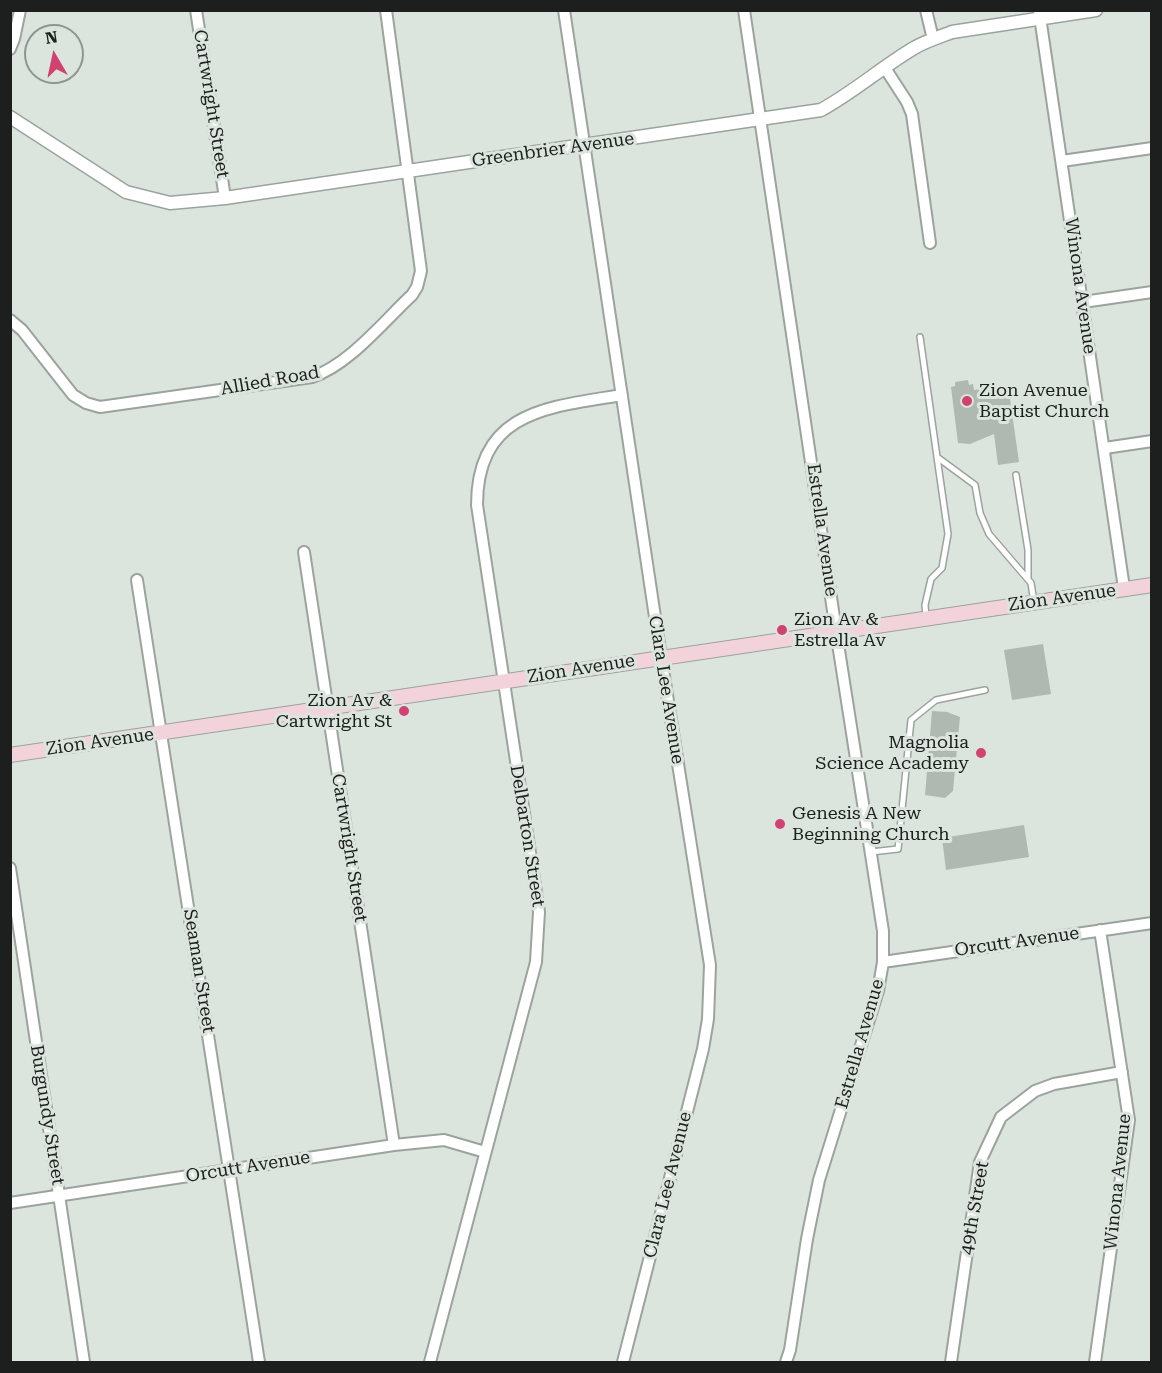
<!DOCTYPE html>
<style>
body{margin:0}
#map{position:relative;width:1162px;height:1373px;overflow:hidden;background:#dce4de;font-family:"Roboto Serif",serif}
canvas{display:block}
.frame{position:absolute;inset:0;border:12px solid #1c1f1d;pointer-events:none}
.north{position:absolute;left:24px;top:24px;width:60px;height:60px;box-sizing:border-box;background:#dce4de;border:2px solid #8f9591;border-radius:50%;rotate:351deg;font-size:16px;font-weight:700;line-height:24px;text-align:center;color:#1c1f1d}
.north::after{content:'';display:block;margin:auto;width:21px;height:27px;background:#cf4272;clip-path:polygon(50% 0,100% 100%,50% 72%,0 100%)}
</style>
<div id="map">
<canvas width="1162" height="1373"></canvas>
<div class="frame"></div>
<div class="north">N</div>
</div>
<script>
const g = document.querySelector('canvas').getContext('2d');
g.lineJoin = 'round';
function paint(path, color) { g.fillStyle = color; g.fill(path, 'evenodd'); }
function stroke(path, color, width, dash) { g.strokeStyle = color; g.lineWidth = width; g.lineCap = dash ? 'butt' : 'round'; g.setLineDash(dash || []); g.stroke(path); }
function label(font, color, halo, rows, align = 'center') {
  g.font = font + ' "Roboto Serif",serif'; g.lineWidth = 6; g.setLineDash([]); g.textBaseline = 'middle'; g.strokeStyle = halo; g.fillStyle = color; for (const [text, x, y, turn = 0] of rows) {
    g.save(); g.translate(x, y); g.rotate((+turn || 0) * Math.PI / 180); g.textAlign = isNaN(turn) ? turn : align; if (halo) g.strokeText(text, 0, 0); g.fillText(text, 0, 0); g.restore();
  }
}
paint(new Path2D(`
 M968,380L969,385L973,384L974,390L1008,385L1019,462L998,465L994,434L970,444L958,443L951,387L955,386V382Z
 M1043,644L1051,694L1012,700L1004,650Z
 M932,711L947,712L960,717L953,791L945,798L925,795Z
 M1024,825L1029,857L946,870L942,838Z`), '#b0b8b2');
const service = new Path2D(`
 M920,337L937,457
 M1016,475L1028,550V579
 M926,618L925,605L931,579L942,568L948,534L937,457L975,485L980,513L989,534L1031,583L1034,602
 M871,852L898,849L911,720L936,700L985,690`);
const minor = new Path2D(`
 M196,10L225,198
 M564,10L661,657L710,965L708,1019L703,1049L623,1362
 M744,10L836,631L883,931V962L878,991L819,1180L807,1239L790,1350L786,1362
 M926,10L933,39
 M1039,10L1124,588
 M10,49L14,39L20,10
 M885,68L907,102L912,114L930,243
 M1062,161L1152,148
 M1083,302L1152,292
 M10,320L22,330L73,395L86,403L100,407L312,377C349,365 384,321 412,295L417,287L421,271L386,10
 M1105,448L1152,441
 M304,552L394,1145
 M137,580L259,1362
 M10,868L84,1362
 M883,962L1152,923
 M10,1203L394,1145L444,1140L485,1152
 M430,1362L536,962L539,912L477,505C477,410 550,407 622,395
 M951,1362L980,1162L1001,1117L1035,1091L1054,1084L1122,1072
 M1095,1362L1129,1120L1100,930`);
const tertiary = new Path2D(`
 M10,117L126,192L170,203L225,198L821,110C854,92 882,67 914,48C926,41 939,37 952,32L1096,10`);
const secondary = new Path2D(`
 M10,755L1152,585`);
stroke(service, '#9ca39e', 8);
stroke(minor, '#9ca39e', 14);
stroke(tertiary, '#9ca39e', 15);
stroke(secondary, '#9ca39e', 16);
stroke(service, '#fff', 5);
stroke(minor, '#fff', 10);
stroke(tertiary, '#fff', 12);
stroke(secondary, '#f2d3dc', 14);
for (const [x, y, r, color] of [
 [967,401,6,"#cf4272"],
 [782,630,6,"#cf4272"],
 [404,711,6,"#cf4272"],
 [981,753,6,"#cf4272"],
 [780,824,6,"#cf4272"]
]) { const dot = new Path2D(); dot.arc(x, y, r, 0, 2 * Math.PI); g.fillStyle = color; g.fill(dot); stroke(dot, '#dce4de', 2); }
label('18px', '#1c1f1d', '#dce4de', [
 ["Cartwright Street",211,104,81],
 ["Greenbrier Avenue",553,150,-8],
 ["Winona Avenue",1080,286,82],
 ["Allied Road",270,381,-10],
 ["Estrella Avenue",822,530,82],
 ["Zion Avenue",1062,598,-8],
 ["Zion Avenue",581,669,-9],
 ["Clara Lee Avenue",666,690,81],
 ["Zion Avenue",100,742,-8],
 ["Delbarton Street",527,836,81],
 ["Cartwright Street",349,848,81],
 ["Orcutt Avenue",1017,942,-8],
 ["Seaman Street",199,971,81],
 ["Estrella Avenue",860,1044,-74],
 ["Burgundy Street",47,1115,81],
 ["Orcutt Avenue",248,1167,-9],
 ["Winona Avenue",1118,1182,-84],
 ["Clara Lee Avenue",668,1185,-76],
 ["49th Street",975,1208,-80]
]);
label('18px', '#1c1f1d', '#dce4de', [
 ["Zion Avenue",979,391],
 ["Baptist Church",979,412],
 ["Zion Av &",794,620],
 ["Estrella Av",794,641],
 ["Zion Av &",392,701,"right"],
 ["Cartwright St",392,722,"right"],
 ["Magnolia",969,743,"right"],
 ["Science Academy",969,764,"right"],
 ["Genesis A New",792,814],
 ["Beginning Church",792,835]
], 'left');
</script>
